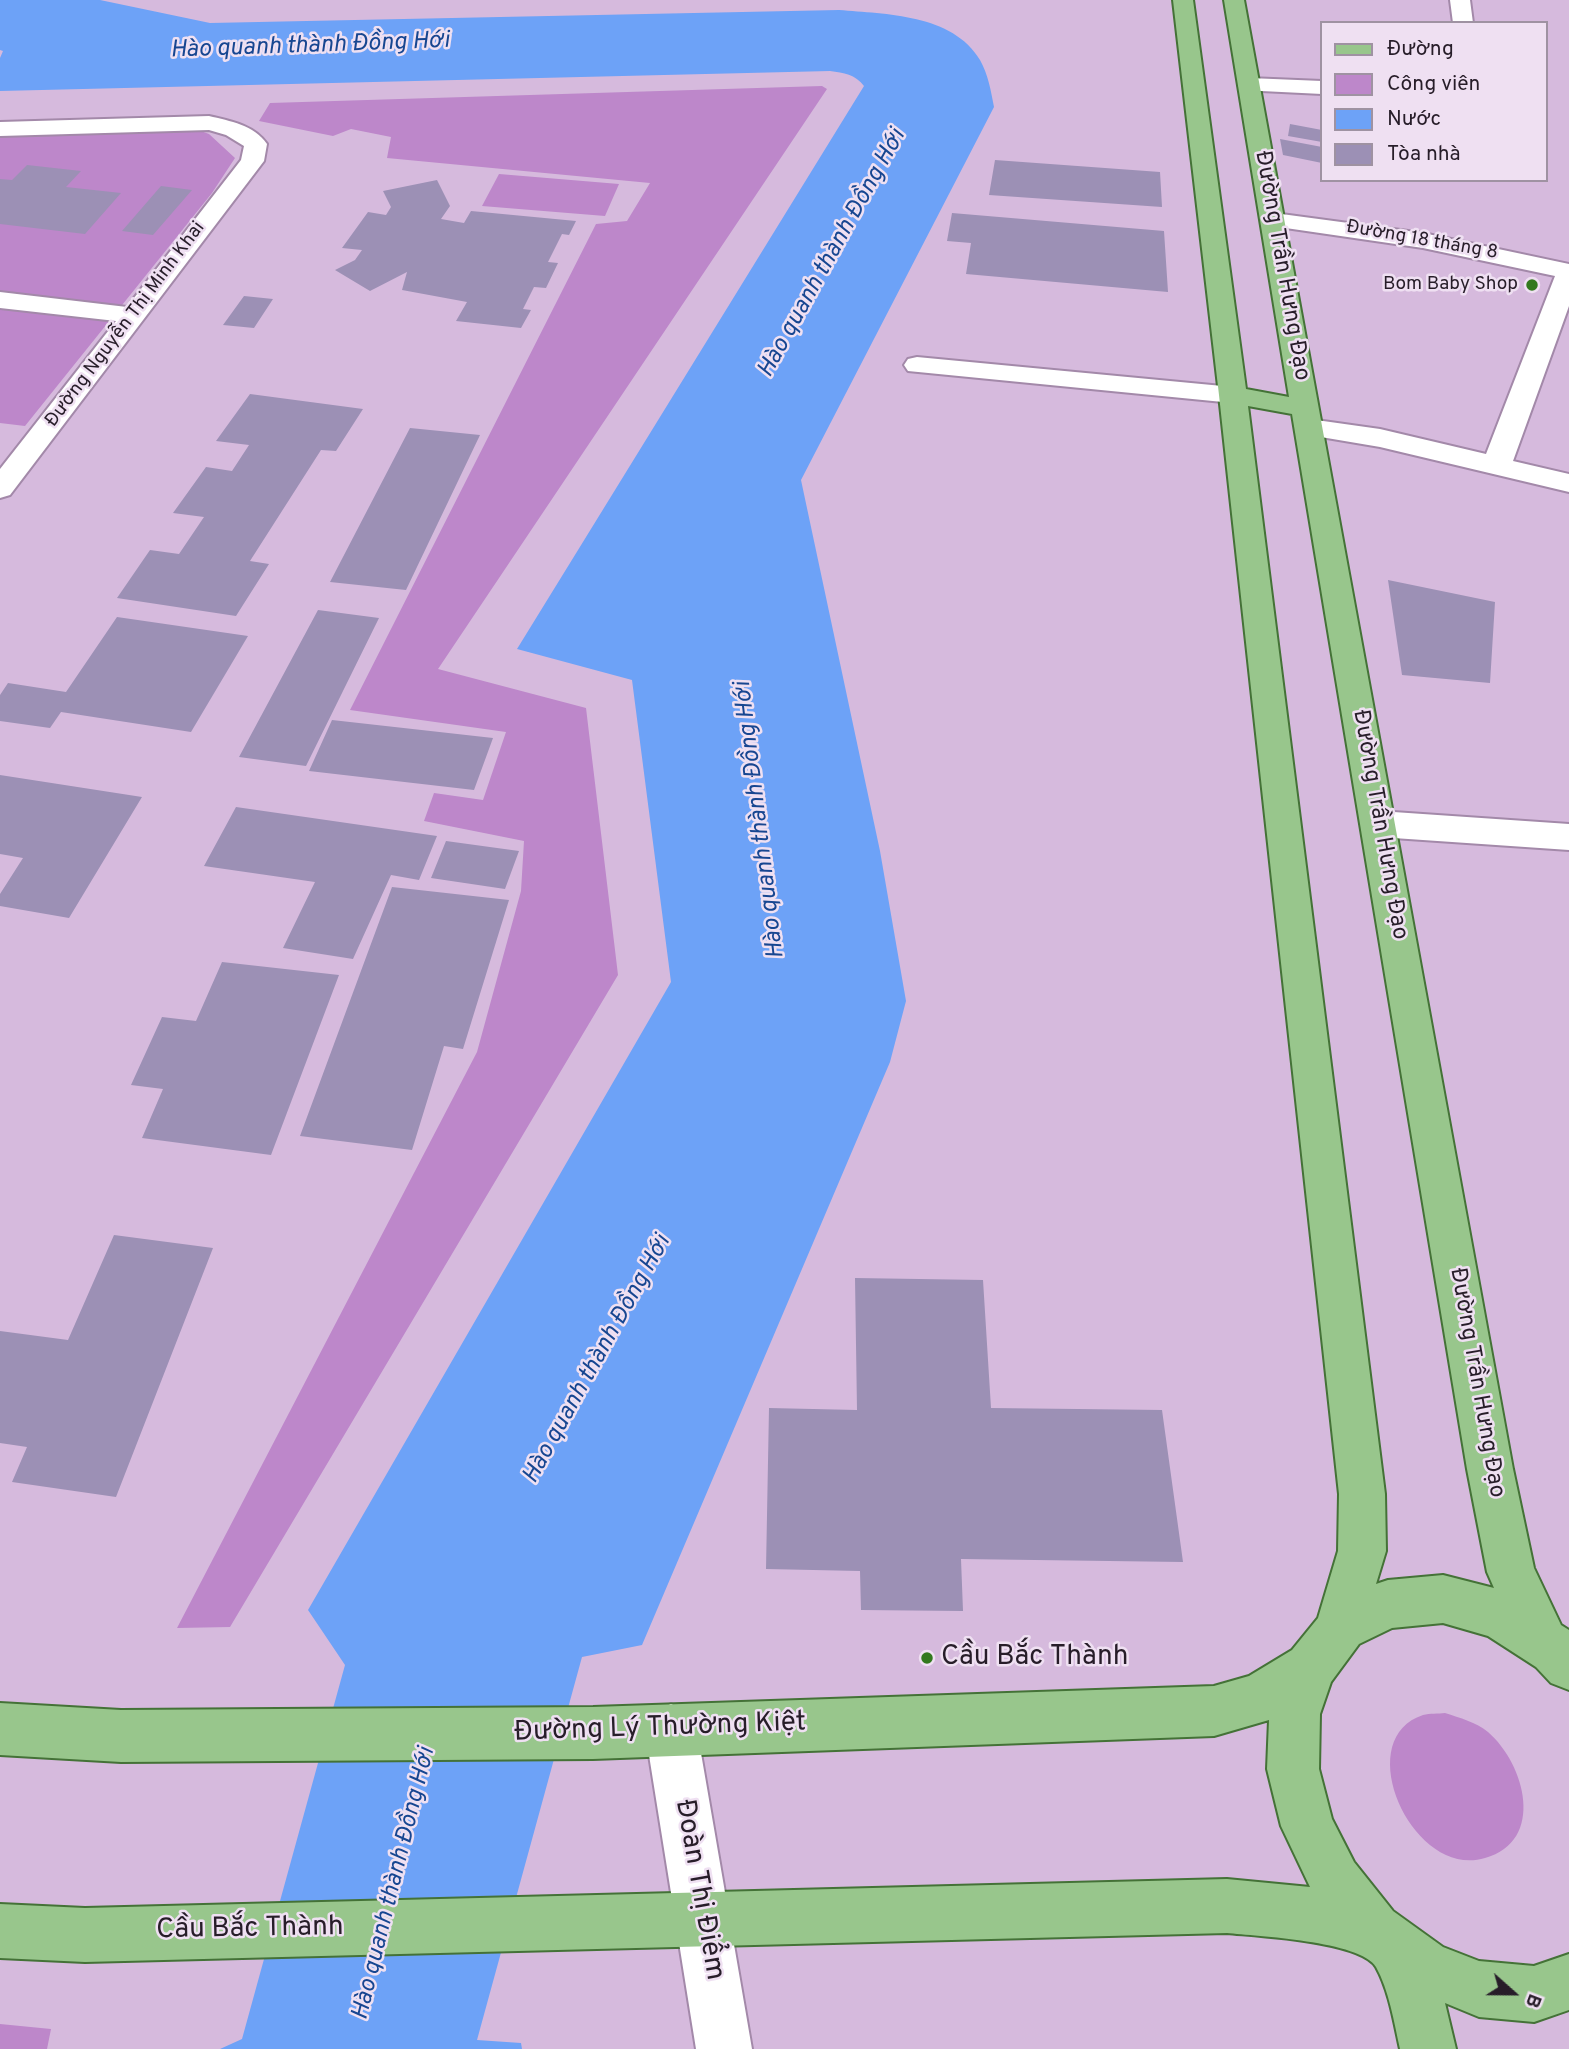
<!DOCTYPE html>
<meta charset="utf-8">
<style>
body{margin:0}
#map{position:relative;width:1569px;height:2049px;overflow:hidden;background:#d6badd;font-family:Overpass,sans-serif}
canvas{display:block}
.legend{position:absolute;left:1320px;top:21px;width:228px;height:161px;box-sizing:border-box;background:#efe0f2;border:2px solid #9f92a2;margin:0;padding:9px 12px;list-style:none;font-size:21px;color:#271d29}
.legend li{display:flex;align-items:center;gap:14px;height:35px}
.legend b{width:35px;border:2px solid #9f92a2}
.north{position:absolute;left:1478px;top:1958px;width:70px;height:70px;-webkit-text-stroke:5px #efe0f2;paint-order:stroke;rotate:111deg;font-size:19px;font-weight:700;line-height:28px;text-align:center;color:#271d29}
.north::after{content:'';display:block;margin:auto;width:24px;height:32px;background:#271d29;clip-path:polygon(50% 0,100% 100%,50% 72%,0 100%)}
</style>
<div id="map">
<canvas width="1569" height="2049"></canvas>
<ul class="legend">
<li><b style="height:9px;background:#98c68c"></b>Đường</li>
<li><b style="height:19px;background:#bd87ca"></b>Công viên</li>
<li><b style="height:19px;background:#6da2f7"></b>Nước</li>
<li><b style="height:19px;background:#9c90b5"></b>Tòa nhà</li>
</ul>
<div class="north">B</div>
</div>
<script>
const g = document.querySelector('canvas').getContext('2d');
g.lineJoin = 'round';
function paint(path, color) { g.fillStyle = color; g.fill(path, 'evenodd'); }
function stroke(path, color, width, dash) { g.strokeStyle = color; g.lineWidth = width; g.lineCap = dash ? 'butt' : 'round'; g.setLineDash(dash || []); g.stroke(path); }
function label(font, color, halo, rows, align = 'center') {
  g.font = font + ' Overpass,sans-serif'; g.lineWidth = 5; g.setLineDash([]); g.textBaseline = 'middle'; g.strokeStyle = halo; g.fillStyle = color; for (const [text, x, y, turn = 0] of rows) {
    g.save(); g.translate(x, y); g.rotate((+turn || 0) * Math.PI / 180); g.textAlign = isNaN(turn) ? turn : align; if (halo) g.strokeText(text, 0, 0); g.fillText(text, 0, 0); g.restore();
  }
}
paint(new Path2D(`
 M822,86L827,89L438,669L586,708L618,975L230,1627L177,1628L477,1052L521,891L524,841L424,821L434,793L483,800L506,732L350,710L596,224L627,221L650,183L387,158L391,137L351,129L333,136L259,121L270,103Z
 M187,126L209,134L235,158L212,193L25,426L0,423V135Z
 M499,174L619,184L605,216L482,206Z
 M1445,1713C1460,1718 1476,1722 1488,1732C1525,1764 1546,1841 1485,1858C1413,1880 1349,1739 1423,1715C1430,1713 1438,1714 1445,1713Z
 M0,2024L51,2029L47,2049H0Z`), '#bd87ca');
paint(new Path2D(`
 M0,0H100L210,23L839,10C885,14 953,14 980,60C988,74 991,91 994,107L801,480L880,851L906,1001L890,1062L642,1645L582,1657L477,2040L521,2043L522,2049H220L242,2039L345,1665L308,1610L671,982L632,680L517,649L864,86C855,74 844,73 830,71L0,91V58L3,51L0,50Z`), '#6da2f7');
paint(new Path2D(`
 M1290,124L1322,130V142L1288,136Z
 M1280,139L1322,147V163L1283,155Z
 M995,160L1160,172L1162,207L989,195Z
 M27,165L81,171L66,187L121,193L85,234L0,224V179L12,180Z
 M437,180L450,206L441,219L464,223L471,211L576,221L569,235L562,234L548,262L558,263L546,288L534,287L523,309L531,310L521,328L456,321L467,302L402,290L407,272L370,291L335,270L355,260L362,250L342,248L368,212L386,215L391,207L383,191Z
 M161,186L192,190L153,235L122,231Z
 M952,213L1164,231L1168,292L966,274L971,243L947,241Z
 M244,296L273,299L254,328L223,325Z
 M250,394L363,409L336,451L321,450L250,561L269,564L236,616L117,598L150,550L179,554L204,517L173,513L206,467L232,471L249,445L216,441Z
 M410,428L480,435L406,590L330,582Z
 M1388,580L1495,602L1490,683L1402,675Z
 M318,610L379,618L306,766L239,757Z
 M117,617L248,636L191,732L61,712L50,728L0,721V695L8,683L66,692Z
 M332,720L493,738L474,790L309,771Z
 M0,775L142,797L69,918L0,906V894L23,858L0,854Z
 M236,807L437,836L419,880L391,875L353,959L283,948L315,882L204,866Z
 M446,841L519,851L505,889L431,878Z
 M392,887L509,900L463,1049L444,1046L412,1150L300,1136Z
 M222,962L339,975L271,1155L142,1138L163,1089L131,1085L162,1017L196,1021Z
 M114,1235L213,1248L116,1497L12,1482L27,1447L0,1443V1331L68,1340Z
 M855,1278L983,1280L991,1408L1162,1410L1183,1562L961,1559L963,1611L861,1610L860,1571L766,1569L769,1408L857,1410Z`), '#9c90b5');
const minor = new Path2D(`
 M1450,0H1470L1473,23H1453Z
 M1249,78L1322,81V94L1241,90L1238,85L1241,80Z
 M209,116C230,121 254,125 267,144L264,161L10,495L0,498V469L116,321L0,308V292L127,307L241,160L244,146L226,135L209,130L0,136V122Z
 M1274,213L1423,233L1569,264V306L1513,461L1569,474V492L1380,447L1309,435L1299,433L1295,427L1299,421L1309,419L1380,429L1486,454L1555,276L1423,248L1265,225L1262,220L1265,215Z
 M917,357L1233,387L1243,389L1247,395L1243,401L1233,403L908,371L904,365L908,359Z
 M1379,811L1569,824V850L1379,837L1367,833L1362,824L1367,815Z
 M671,1704L689,1712L697,1730L752,2049H696L645,1730L653,1712Z`);
const major = new Path2D(`
 M1173,0H1193L1246,389L1289,397L1224,0H1244L1513,1469L1534,1568L1561,1625L1569,1630V1690L1551,1683L1536,1667L1488,1636L1443,1623L1392,1628L1359,1644L1331,1682L1320,1714L1319,1769L1332,1819L1354,1862L1393,1911L1443,1947L1479,1961L1534,1966L1569,1954V2010L1534,2022L1479,2017L1445,2003L1456,2049H1400C1394,2022 1389,1990 1376,1967C1361,1941 1256,1936 1227,1933L85,1962L0,1958V1904L85,1908L1227,1879L1310,1887L1281,1826L1267,1769L1269,1720L1214,1736L593,1759L121,1762L0,1755V1703L121,1710L593,1707L1214,1686L1249,1676L1292,1650L1318,1618L1338,1551L1339,1494L1219,395ZM1248,406L1292,414L1467,1469L1487,1572L1494,1588L1443,1575L1388,1580L1376,1584L1386,1551L1385,1494Z`);
stroke(minor, '#a389a9', 4);
stroke(major, '#447237', 4);
paint(minor, '#fff');
paint(major, '#98c68c');
for (const [x, y, r, color] of [
 [1532,285,7,"#32791d"],
 [927,1658,7,"#32791d"]
]) { const dot = new Path2D(); dot.arc(x, y, r, 0, 2 * Math.PI); g.fillStyle = color; g.fill(dot); stroke(dot, '#efe0f2', 2.5); }
label('19px', '#271d29', '#efe0f2', [
 ["Đường 18 tháng 8",1422,241,10],
 ["Đường Nguyễn Thị Minh Khai",126,325,-53]
]);
label('19px', '#271d29', '#efe0f2', [
 ["Bom Baby Shop",1518,285]
], 'right');
label('23px', '#271d29', '#efe0f2', [
 ["Đường Trần Hưng Đạo",1281,266,80],
 ["Đường Trần Hưng Đạo",1379,825,80],
 ["Đường Trần Hưng Đạo",1476,1383,80]
]);
label('italic 24px', '#174691', '#efe0f2', [
 ["Hào quanh thành Đồng Hới",310,47,-2],
 ["Hào quanh thành Đồng Hới",833,254,-61],
 ["Hào quanh thành Đồng Hới",761,820,-97],
 ["Hào quanh thành Đồng Hới",598,1360,-61],
 ["Hào quanh thành Đồng Hới",395,1884,-76]
]);
label('28px', '#271d29', '#efe0f2', [
 ["Cầu Bắc Thành",941,1658]
], 'left');
label('28px', '#271d29', '#efe0f2', [
 ["Đường Lý Thường Kiệt",660,1729,-2],
 ["Đoàn Thị Điểm",698,1890,80],
 ["Cầu Bắc Thành",250,1930,-1]
]);
</script>
